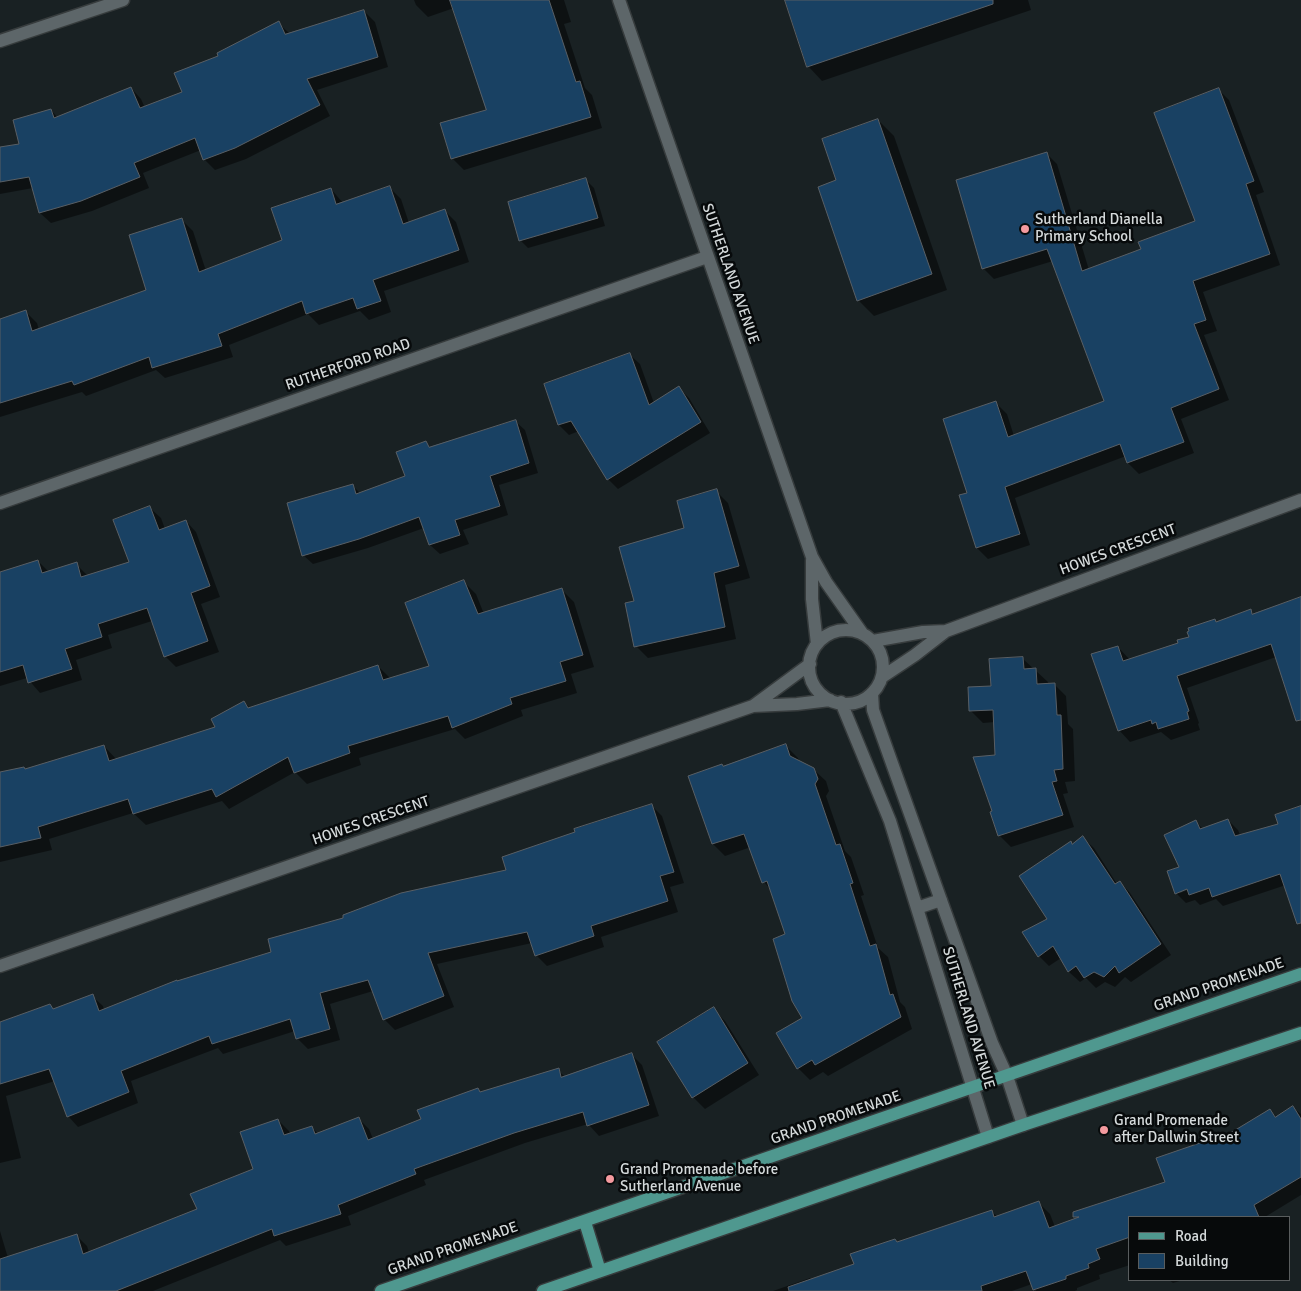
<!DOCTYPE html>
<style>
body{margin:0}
#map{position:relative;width:1301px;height:1291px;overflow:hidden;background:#192123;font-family:Signika,sans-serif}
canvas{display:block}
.legend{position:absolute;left:1128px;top:1216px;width:162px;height:65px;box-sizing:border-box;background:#070a0b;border:1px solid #595d5e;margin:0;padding:6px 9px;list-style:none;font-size:15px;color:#d4d9da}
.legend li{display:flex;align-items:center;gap:10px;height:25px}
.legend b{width:25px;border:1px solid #595d5e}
</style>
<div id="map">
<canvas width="1301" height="1291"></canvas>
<ul class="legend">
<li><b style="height:6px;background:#4f988f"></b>Road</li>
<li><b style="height:14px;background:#194163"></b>Building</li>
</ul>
</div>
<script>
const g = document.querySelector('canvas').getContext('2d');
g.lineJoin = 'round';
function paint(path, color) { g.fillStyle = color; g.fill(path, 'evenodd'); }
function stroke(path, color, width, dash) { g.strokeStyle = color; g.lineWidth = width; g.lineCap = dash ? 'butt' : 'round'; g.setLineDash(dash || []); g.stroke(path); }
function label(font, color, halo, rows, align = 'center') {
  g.font = font + ' Signika,sans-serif'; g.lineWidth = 5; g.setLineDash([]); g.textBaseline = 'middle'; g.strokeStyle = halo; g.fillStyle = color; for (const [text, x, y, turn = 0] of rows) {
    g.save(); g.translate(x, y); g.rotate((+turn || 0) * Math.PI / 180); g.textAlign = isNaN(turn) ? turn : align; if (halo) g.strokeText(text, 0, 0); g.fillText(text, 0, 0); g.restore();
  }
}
paint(new Path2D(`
 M414,0H564L571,22L564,24L585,88L592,95L602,128L464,170L452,158L487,110L454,8L428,17L416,5Z
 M787,0H1028L1031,10L822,81L808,66Z
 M364,11L375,22L388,67L317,90L330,116L246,159L215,170L205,160L201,150L143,173L149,188L92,211L51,223L40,213L33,188L0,194V149L21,145L51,110L58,118L131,88L141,99L145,108L183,93L220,57L278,23L289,33Z
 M1218,89L1229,100L1264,192L1256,195L1280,265L1203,292L1217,331L1204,335L1229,400L1181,419L1194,453L1139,474L1128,463L1126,456L1015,498L1030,545L988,559L977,548L969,493L996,403L1007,414L1014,436L1105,402L1053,261L994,279L983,268L1046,153L1057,164L1089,270L1143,250L1197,222Z
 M878,120L894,136L947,290L874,316L858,300L837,181Z
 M586,180L594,188L605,226L528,248L520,240Z
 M389,187L401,199L409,223L445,211L456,222L469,262L384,291L391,312L369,320L360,311L319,325L308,314L229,345L233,357L165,378L156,370L86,396L82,392L0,417V320L26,312L37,323L39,330L148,290L182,220L193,231L206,271L283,241L331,189L343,203Z
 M629,354L640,364L654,403L679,388L689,398L710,433L618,489L608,479L579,431L569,435L559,425Z
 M515,421L525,430L538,473L499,485L508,515L463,530L469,544L440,554L430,545L424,528L368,548L313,564L303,555L353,486L360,493L406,477L426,442L431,448Z
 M716,491L728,503L750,578L725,585L736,639L648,658L636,646V602L686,529Z
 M150,508L161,518L165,529L186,521L196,532L220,597L201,604L219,652L176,667L165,656L152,621L108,635L112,648L76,660L82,680L40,693L27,678L0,686V573L38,561L49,572L76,564L88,576L130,563Z
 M464,582L476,594L484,614L562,590L574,602L594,667L571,674L577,693L521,710L523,716L465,739L455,729L359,758L361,765L307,784L295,772L229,809L222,801L146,825L133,813L49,839L52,850L0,862V774L26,770L104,746L117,760L217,728L244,702L250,708L378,666L390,678L430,667Z
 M1301,598V707L1276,657L1187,688L1199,723L1198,724L1200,730L1171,740L1161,732L1130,742L1119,730L1118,647L1130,660L1180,644L1215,620L1217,623L1250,610L1254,615Z
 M1022,658L1048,682V685L1054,684L1066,696L1068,724L1073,729L1075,781L1065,782L1068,793L1063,794L1074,827L1011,847L999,835L993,812L996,756L995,722L983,723L971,711L992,687Z
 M786,746L798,758L799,762L813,769L826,781L829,791L826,796L845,851L851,857L864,895L861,896L878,948L888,957L900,1002L905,1007L912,1029L828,1076L823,1072L810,1080L798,1068L804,1019L787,934L771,890L764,882L751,847L725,856L713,844L723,767Z
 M652,806L662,816L684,883L670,887L678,912L601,937L604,947L547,966L536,955L532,943L437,964L454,1007L395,1030L384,1019L373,991L330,1004L340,1040L308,1049L297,1038L295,1031L223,1054L218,1048L131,1081L138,1103L78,1127L68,1116L55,1081L6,1096L21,1158L0,1163V1024L50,1005L54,1010L92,996L103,1006L104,1010L507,871Z
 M1301,807V892L1286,885L1223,906L1216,899L1200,905L1195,900L1186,903L1176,893L1181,868L1195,821L1203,829L1228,820L1238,830L1240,835L1280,825ZM1192,886L1193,888L1180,893V891Z
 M1083,838L1094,848L1117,884L1120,882L1130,893L1171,955L1131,982L1125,977L1115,987L1105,982L1096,988L1086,978L1080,982L1069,972L1061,958L1049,966L1039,956L1071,842L1074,845Z
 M713,1009L725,1021L759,1075L705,1109L693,1097Z
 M631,1054L642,1065L659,1116L599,1136L588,1124L525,1143L424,1180L426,1185L348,1216L351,1225L286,1246L280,1240L153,1291H0V1231L8,1258L77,1236L87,1246L89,1252L198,1210L254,1170L278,1120L289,1131L290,1134L312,1127L318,1134L358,1118L369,1129L373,1139L423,1120L478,1089L482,1093L558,1070L565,1077Z
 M1293,1108L1301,1114V1195L1265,1217H1130V1265L1099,1275L1100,1279L1077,1288V1290L1075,1291H1036L1032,1284L1012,1291H773L810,1278L813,1280L856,1265L898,1243L991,1211L998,1217L1039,1203L1050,1214L1055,1227L1167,1183L1232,1133L1270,1111L1277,1117Z
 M1169,1280H1183L1173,1283Z`), '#0007');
const building = new Path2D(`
 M450,0H549L576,82L580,81L591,117L451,159L440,123L486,110Z
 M785,0H993V4L807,67Z
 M364,10L378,57L307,79L320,105L235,148L203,160L195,138L134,163L140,177L81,201L39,213L29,177L0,182V147L19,144L13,120L51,109L54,118L131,87L140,108L182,92L174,73L218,56L217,53L279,21L285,34Z
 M1219,88L1254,181L1246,184L1270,254L1193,281L1206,320L1194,324L1219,389L1171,408L1184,442L1127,463L1120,444L1005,487L1020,534L976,548L959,495L967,493L943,419L996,401L1008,437L1104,401L1047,249L982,269L956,180L1047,152L1082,271L1141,249L1138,242L1195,221L1154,113Z
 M878,119L932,274L857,301L818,187L836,180L822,139Z
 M586,178L598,218L519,241L508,202Z
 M390,186L403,224L445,209L459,250L373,280L381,301L357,309L353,298L306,314L302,301L218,334L222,346L152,368L149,357L74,385L72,381L0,403V319L26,310L32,331L146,290L129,235L182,218L199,272L282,240L271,208L331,188L336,204Z
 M630,353L649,405L679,386L701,422L607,480L571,421L558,425L544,384Z
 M516,420L529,463L490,476L500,506L455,520L460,535L429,545L419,517L359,539L302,556L287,503L353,484L356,494L405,476L396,452L426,441L429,447Z
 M717,489L739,566L714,573L725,627L634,647L625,603L634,601L619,547L684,528L677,501Z
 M150,506L159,530L186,520L210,586L191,593L208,641L164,657L147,608L98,624L102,637L65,649L72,669L28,683L23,665L0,672V572L38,560L42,573L77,562L81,577L129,562L113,520Z
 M464,580L478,614L562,588L583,655L560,662L566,681L510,698L512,704L452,728L448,716L348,746L350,753L294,773L288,757L216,797L212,789L133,814L128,799L38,827L41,838L0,847V772L24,767L25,769L104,745L109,761L215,727L211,719L244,701L248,708L378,665L383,680L429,666L405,603Z
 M1301,597V720L1296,721L1271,644L1177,676L1189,711L1187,712L1189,719L1158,729L1156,722L1152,724L1151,720L1118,731L1091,654L1118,646L1123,661L1178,643L1177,640L1189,637L1187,632L1189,631L1188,628L1215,619L1216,622L1251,609L1252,614Z
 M1023,657L1024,669L1036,668L1037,684L1055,683L1057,715H1061L1063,769L1054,770L1057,781L1052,782L1063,815L998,836L990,812L992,811L973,757L995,755L993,710L969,711L968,687L991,686L989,659Z
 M786,744L790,756L814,768L818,779L815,784L836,845L840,844L853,883L850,884L870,946L876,944L890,995L893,994L901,1017L815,1065L812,1060L797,1069L776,1033L802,1018L792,1001L773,939L785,934L767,881L762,883L744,834L712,844L688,776L722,764L723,766Z
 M652,804L674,872L660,876L668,901L591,926L594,936L535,956L527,932L428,953L444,996L383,1020L368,980L320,993L330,1029L296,1039L290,1019L212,1044L209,1036L121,1071L129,1092L67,1117L49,1069L0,1084V1022L50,1004L53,1009L93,994L99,1011L177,980V981L271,952L268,939L343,918V915L401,893L506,870L502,857L575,832L574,829Z
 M1301,806V923L1297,924L1280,874L1212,897L1209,888L1189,895L1187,889L1175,894L1167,871L1179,867L1164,835L1196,820L1200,829L1228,819L1235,836L1278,824L1275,815Z
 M1083,836L1115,884L1120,881L1161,944L1119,973L1115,966L1104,977L1094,972L1084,978L1076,966L1068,972L1053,946L1038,957L1022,932L1047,919L1019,876L1071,841L1072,844Z
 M714,1007L748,1063L692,1098L657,1042Z
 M632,1053L649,1105L587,1126L583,1112L514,1133L414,1169L416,1174L338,1205L341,1214L274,1236L272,1229L116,1291H0V1259L77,1234L83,1254L197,1209L190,1194L253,1169L240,1132L278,1119L284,1135L312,1126L315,1134L359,1117L368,1140L421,1119L417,1110L478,1088L480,1092L559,1068L561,1077Z
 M1293,1106L1301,1119V1177L1254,1205L1259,1217H1130V1237L1096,1249L1100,1259L1088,1264L1089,1268L1066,1276V1279L1033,1290L1026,1271L981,1286L982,1291H789L788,1287L854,1264L850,1254L895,1239L897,1242L992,1210L994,1217L1039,1201L1049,1228L1079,1217H1073V1212L1165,1182L1156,1158L1232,1132L1270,1109L1275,1117Z`);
paint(building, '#194163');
stroke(building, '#595f65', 1);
const minor = new Path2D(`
 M619,0L812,557L826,582L862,633
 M0,41L123,0
 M0,503L707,257
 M812,560V599L817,644
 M809 667a37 37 0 1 1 74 0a37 37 0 1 1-74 0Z
 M873,641L923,632L946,631L1301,500
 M882,677L915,655L946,631
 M872,693L873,710L889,755L992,1043L1007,1076L1023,1125
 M841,702L890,821L988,1137
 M753,706L810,664
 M917,908L941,900
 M0,966L753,706L797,704L830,700`);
const major = new Path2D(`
 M585,1222L600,1271
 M381,1291L1301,974
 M543,1291L1023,1125L1301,1033`);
stroke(minor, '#373c3d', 15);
stroke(major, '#373c3d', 15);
stroke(minor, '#5d6669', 12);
stroke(major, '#4f988f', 12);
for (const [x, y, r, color] of [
 [1025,229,5,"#f49a9f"],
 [1104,1130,5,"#f49a9f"],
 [610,1179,5,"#f49a9f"]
]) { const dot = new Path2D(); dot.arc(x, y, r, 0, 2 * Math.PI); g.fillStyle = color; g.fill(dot); stroke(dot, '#070a0b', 2); }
label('15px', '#d4d9da', '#070a0b', [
 ["Sutherland Dianella",1035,220],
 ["Primary School",1035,237],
 ["Grand Promenade",1114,1121],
 ["after Dallwin Street",1114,1138],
 ["Grand Promenade before",620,1170],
 ["Sutherland Avenue",620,1187]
], 'left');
label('15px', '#d4d9da', '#070a0b', [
 ["SUTHERLAND AVENUE",730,274,71],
 ["RUTHERFORD ROAD",348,365,-19],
 ["HOWES CRESCENT",1118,550,-20],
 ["HOWES CRESCENT",371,821,-19],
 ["GRAND PROMENADE",1219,985,-19],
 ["SUTHERLAND AVENUE",968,1018,73],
 ["GRAND PROMENADE",836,1118,-19],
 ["GRAND PROMENADE",453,1249,-19]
]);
</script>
